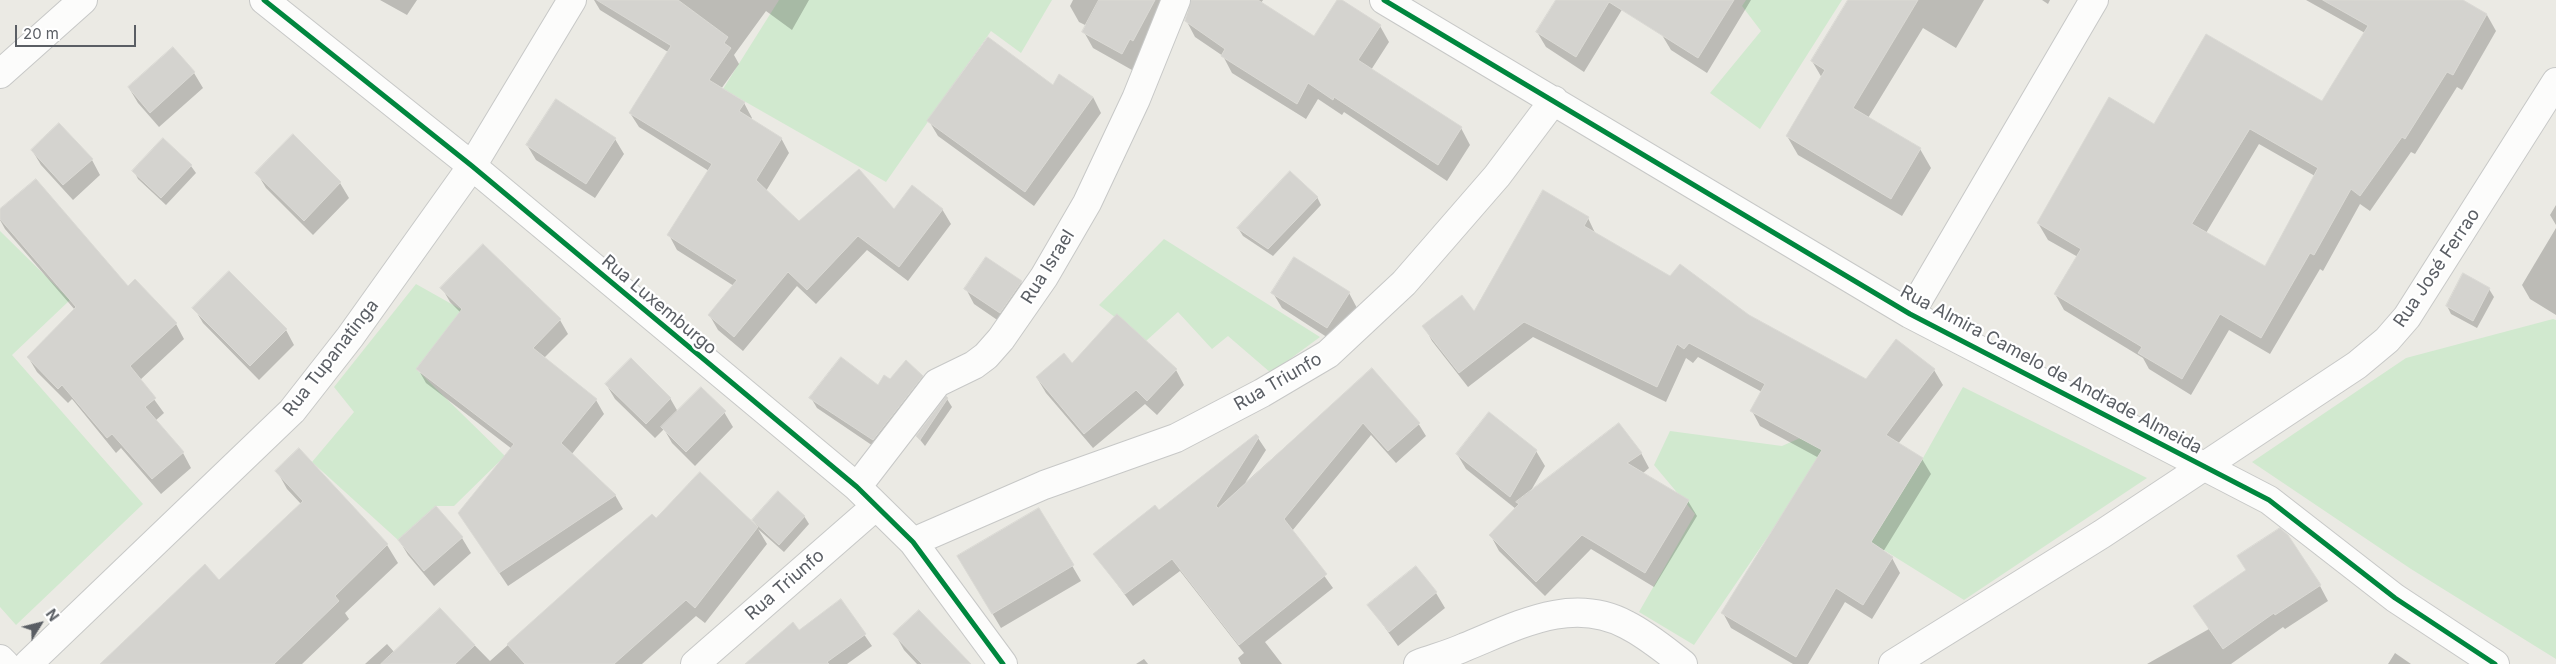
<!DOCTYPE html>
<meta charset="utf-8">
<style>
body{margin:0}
#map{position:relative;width:2556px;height:664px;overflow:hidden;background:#ebeae4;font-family:Inter,sans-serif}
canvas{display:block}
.north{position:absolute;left:15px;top:599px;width:50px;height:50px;-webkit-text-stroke:4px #fff;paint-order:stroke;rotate:54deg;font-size:14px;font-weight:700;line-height:20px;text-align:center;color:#5a5e64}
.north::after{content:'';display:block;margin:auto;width:18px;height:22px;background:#5a5e64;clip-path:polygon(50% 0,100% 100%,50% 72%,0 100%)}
.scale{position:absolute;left:15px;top:25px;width:121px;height:22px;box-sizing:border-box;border:2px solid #5a5e64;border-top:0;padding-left:6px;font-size:15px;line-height:18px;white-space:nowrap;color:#5a5e64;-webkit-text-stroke:4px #fff;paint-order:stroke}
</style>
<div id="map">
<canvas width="2556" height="664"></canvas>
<div class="north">N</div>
<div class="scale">20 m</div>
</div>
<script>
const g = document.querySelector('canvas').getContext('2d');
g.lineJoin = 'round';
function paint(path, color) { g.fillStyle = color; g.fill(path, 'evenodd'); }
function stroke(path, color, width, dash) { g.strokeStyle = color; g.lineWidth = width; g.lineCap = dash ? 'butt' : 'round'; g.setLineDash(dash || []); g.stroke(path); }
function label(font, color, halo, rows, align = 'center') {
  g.font = font + ' Inter,sans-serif'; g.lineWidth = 4.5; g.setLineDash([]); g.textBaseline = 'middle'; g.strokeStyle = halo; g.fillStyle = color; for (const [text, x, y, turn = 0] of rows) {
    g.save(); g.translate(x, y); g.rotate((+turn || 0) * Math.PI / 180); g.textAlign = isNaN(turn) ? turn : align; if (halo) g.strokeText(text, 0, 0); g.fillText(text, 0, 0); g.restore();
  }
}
paint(new Path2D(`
 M779,0H1052L1021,53L991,31L886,182L723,89Z
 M1746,0H1842L1760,129L1710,93L1761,31L1742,6Z
 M0,231L70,300L12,355L143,504L16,625L0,607Z
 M1164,239L1320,337L1271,373L1228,336L1212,349L1178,312L1146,341L1099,305Z
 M416,284L464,311L416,369L505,456L454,506H436L398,540L312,462L354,412L334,387Z
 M2553,319L2556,320V659L2411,569L2252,462L2406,358Z
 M1963,387L2147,478L1964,600L1871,542L1923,458Z
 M1670,431L1782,446L1800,438L1829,447L1694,645L1639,612L1695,514L1654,465Z`), '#d1e9cf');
paint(new Path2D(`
 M380,0H417L407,15Z
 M594,0H809L792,30L766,11L734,55L739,64L721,89L744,103L752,118L751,120L781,138L789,153L766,191L799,222L894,211L942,209L951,224L908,281L867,250L816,304L797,286L743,351L718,330L710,316L734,286L677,250L669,235L709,171L639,127L630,113L668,52L600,10Z
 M1073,0H1263L1261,3L1315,38L1340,0L1380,26L1389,42L1371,70L1461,128L1470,145L1447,181L1344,112L1342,115L1318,99L1306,119L1232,73L1223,56L1195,37L1186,20L1192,1H1184L1140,55L1132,70L1093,48L1084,32L1087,26L1079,22L1070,6Z
 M1557,0H1619L1623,8L1584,72L1546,47L1537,32Z
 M1683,0H1751L1707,73L1671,50L1662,35Z
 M1850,0H1984L1956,48L1923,28L1868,118L1920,149L1931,168L1902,216L1798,155L1787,136L1822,78L1812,61Z
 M2042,0H2050L2048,4Z
 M2306,0H2461L2487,15L2496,31L2462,90L2457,87L2415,154L2411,152L2370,211L2360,204L2323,271L2320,269L2270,354L2229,330L2191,395L2149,369L2143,358L2064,310L2055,294L2078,257L2048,240L2038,223L2155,126L2322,102L2365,33ZM2259,144L2315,176L2265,267L2206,233Z
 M172,49L194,73L203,88L159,127L138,103L129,88Z
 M1054,87L1093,97L1101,113L1034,206L938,136L929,121Z
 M293,136L340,183L349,198L313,235L266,188L257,173Z
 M615,139L624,154L595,198L536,160L527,145Z
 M32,150L92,160L100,175L73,200L41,165Z
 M191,166L196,173L166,205L138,179L134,171Z
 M1544,192L1588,218L1596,235L1671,278L1748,316L1866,381L1934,370L1943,385L1898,444L1922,459L1931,474L1883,552L1892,558L1900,573L1872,619L1845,602L1808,664H1793L1731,628L1723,613L1819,458L1760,426L1752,411L1762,392L1698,357L1693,363L1686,358L1666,402L1533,337L1468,387L1432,341L1424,326L1474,313Z
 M1317,197L1321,205L1273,256L1243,236L1238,228Z
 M2556,205V225L2550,215Z
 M0,211L128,288L176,324L184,339L140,380L164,413L155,421L183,453L191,468L161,494L121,448L116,453L72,399L68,403L37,372L28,357L75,310L5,229L0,220Z
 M2556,228V315L2530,299L2522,285Z
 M1021,282L1030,297L1009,328L974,304L966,289Z
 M528,287L560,320L568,334L544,358L596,400L604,414L571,455L615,495L623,509L508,586L468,527L512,449L426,383L418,369L461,313L450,302L442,288Z
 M2489,289L2494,297L2477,328L2451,314L2447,306Z
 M1273,293H1349L1357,308L1336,343L1282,308Z
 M194,308L286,330L294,345L259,380L203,323Z
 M1072,365L1176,370L1184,385L1157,415L1145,404L1093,448L1046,393L1037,378Z
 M1371,370L1418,423L1426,436L1396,463L1371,435L1292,531L1333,588L1265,642L1282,664H1241L1238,658L1244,653L1180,571L1133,606L1095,554L1159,512L1258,438L1266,450L1245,483Z
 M922,376L928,387L879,450L817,408L811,398L878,387L890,380Z
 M606,384L670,398L678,412H724L733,427L695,466L672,443L664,429L655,438L615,399Z
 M947,399L952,407L925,446L917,436Z
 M299,450L387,545L398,563L345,613L349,619L302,664H102L219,581L301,504L287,489L277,471Z
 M1536,451L1545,466L1529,494L1641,453L1649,468L1642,474L1688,501L1697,516L1654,587L1591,549L1545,596L1499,551L1491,536L1516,509L1466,469L1457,454Z
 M436,508L462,538L471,553L434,586L408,555L399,540Z
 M1039,509L1081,581L1001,628L958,556Z
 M652,516L657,520L757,526L753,520L804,516L809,524L784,552L758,529L767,544L705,623L696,616L642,664H365L387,644L395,653L440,610L490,661Z
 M1416,568L1436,593L1445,608L1398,646L1369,605Z
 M2320,586L2328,601L2285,629L2283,627L2231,664H2147L2209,629L2195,607Z
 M841,601L872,646L847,664H765L799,631Z
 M895,634L969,664H917L904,650Z
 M2395,653L2411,664H2388Z
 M1144,659L1148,664H1136Z`), '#0003');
const building = new Path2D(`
 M597,0H678L728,37L724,43L731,48L709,80L745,102L739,111L782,138L756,180L799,221L859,169L894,209L912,185L943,209L899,267L858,236L807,290L788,272L734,337L708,315L737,280L667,235L712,164L629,113L671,46Z
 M1099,0H1155L1133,41L1130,39L1122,54L1082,32Z
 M1191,0H1258L1314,36L1337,0H1342L1381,25L1358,60L1462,127L1438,165L1334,97L1333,100L1308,83L1297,104L1221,56L1225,49L1185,21Z
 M1556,0H1734L1698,58L1609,2L1576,57L1536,32Z
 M1848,0H1918L1853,108L1921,148L1891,199L1786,136L1825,70L1811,61Z
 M2323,0H2463L2487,14L2453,75L2447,72L2405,139L2402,137L2360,196L2351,189L2314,255L2310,253L2261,338L2220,314L2182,379L2138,353L2142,347L2054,294L2081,249L2037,223L2109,97L2154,124L2206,34L2322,101L2368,26ZM2250,129L2318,168L2265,266L2192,224Z
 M988,37L1053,85L1059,74L1093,97L1025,192L927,121Z
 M173,47L195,72L150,113L128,87Z
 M556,99L616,138L586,184L526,145Z
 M59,123L93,159L63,185L31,150Z
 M293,134L341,182L304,221L255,173Z
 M163,138L192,165L161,198L132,171Z
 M1290,171L1318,197L1268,249L1237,228Z
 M36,179L128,286L135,279L177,323L130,366L156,398L145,407L184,452L152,479L112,434L107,438L62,385L58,389L27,357L76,307L0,219V209Z
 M1543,190L1589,217L1584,226L1670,276L1680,264L1749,315L1866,379L1896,339L1935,369L1886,435L1923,458L1871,542L1893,557L1863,605L1836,588L1796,657L1721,613L1822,450L1750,411L1765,384L1689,343L1684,349L1677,344L1657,387L1524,322L1459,373L1422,326L1462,295L1474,311Z
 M483,244L561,319L533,348L597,399L561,443L616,495L499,573L458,513L514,444L416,369L462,309L440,288Z
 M986,257L1022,281L1000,313L964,289Z
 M1294,257L1350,292L1327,328L1271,293Z
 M229,271L287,329L250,366L192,308Z
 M2463,273L2490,288L2473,321L2446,306Z
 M1117,314L1177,369L1147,401L1136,390L1084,434L1036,377L1064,353L1072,363Z
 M841,357L878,385L884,375L890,379L906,360L923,376L873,440L809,398Z
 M631,358L671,398L646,424L605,384Z
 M1372,368L1420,423L1388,451L1363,423L1284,519L1327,574L1239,645L1172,559L1125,594L1093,554L1155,505L1159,510L1256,434L1259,437L1216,506L1218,508Z
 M701,387L726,411L686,452L661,427Z
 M946,396L948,398L920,440L916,436Z
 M1489,412L1537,450L1510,497L1456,454Z
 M1619,423L1642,453L1627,463L1689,500L1645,573L1582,535L1536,582L1489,535L1519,504L1516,502Z
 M299,448L388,544L335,596L339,601L274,664H100L205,564L219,580L303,501L275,471Z
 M700,472L758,527L695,608L686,600L614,664H525L507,644L652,514L656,518Z
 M778,491L805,516L779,545L752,520Z
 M436,506L463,537L424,571L398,540Z
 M1039,508L1074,565L992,614L957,556Z
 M2280,528L2288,535L2321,585L2275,615L2274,613L2223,649L2193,606L2246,570L2237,556Z
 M1416,566L1437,592L1389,632L1367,605Z
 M841,599L866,634L827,662L829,664H745L793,622L799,630Z
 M440,608L475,645L455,664H381Z
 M919,610L971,664H922L893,634Z`);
paint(building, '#d4d3cf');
stroke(building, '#dad9d4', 1);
const minor = new Path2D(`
 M264,0L472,166L857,487L913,542L1003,664
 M1384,0L1910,314L2269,500L2395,598L2495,664
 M0,74L83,0
 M1910,314L2094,0
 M857,487L937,383L974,365L986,356L1001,339L1044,277L1087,203L1136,99L1176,0
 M913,542L1044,485L1176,438L1262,393L1328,354L1404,283L1497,176L1554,100
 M0,659L5,664
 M28,664L292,411L350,337L472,166L572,0
 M695,664L876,506
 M1418,664C1434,658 1450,654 1465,647C1517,626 1572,595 1627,625C1647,635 1666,651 1683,664
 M1893,664L2102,534L2357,365L2387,340L2407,317L2556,82`);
stroke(minor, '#c7c8c7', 30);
stroke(minor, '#fcfcfb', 28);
stroke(new Path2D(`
 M264,0L472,166L857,487L913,542L1003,664
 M1384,0L1910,314L2269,500L2395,598L2495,664`), '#00873e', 5);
label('18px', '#5a5e64', '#fff', [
 ["Rua Israel",1048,267,-58],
 ["Rua José Ferrao",2437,268,-56],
 ["Rua Luxemburgo",659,305,40],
 ["Rua Tupanatinga",331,358,-52],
 ["Rua Almira Camelo de Andrade Almeida",2051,370,28],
 ["Rua Triunfo",1278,382,-30],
 ["Rua Triunfo",785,585,-41]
]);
</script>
